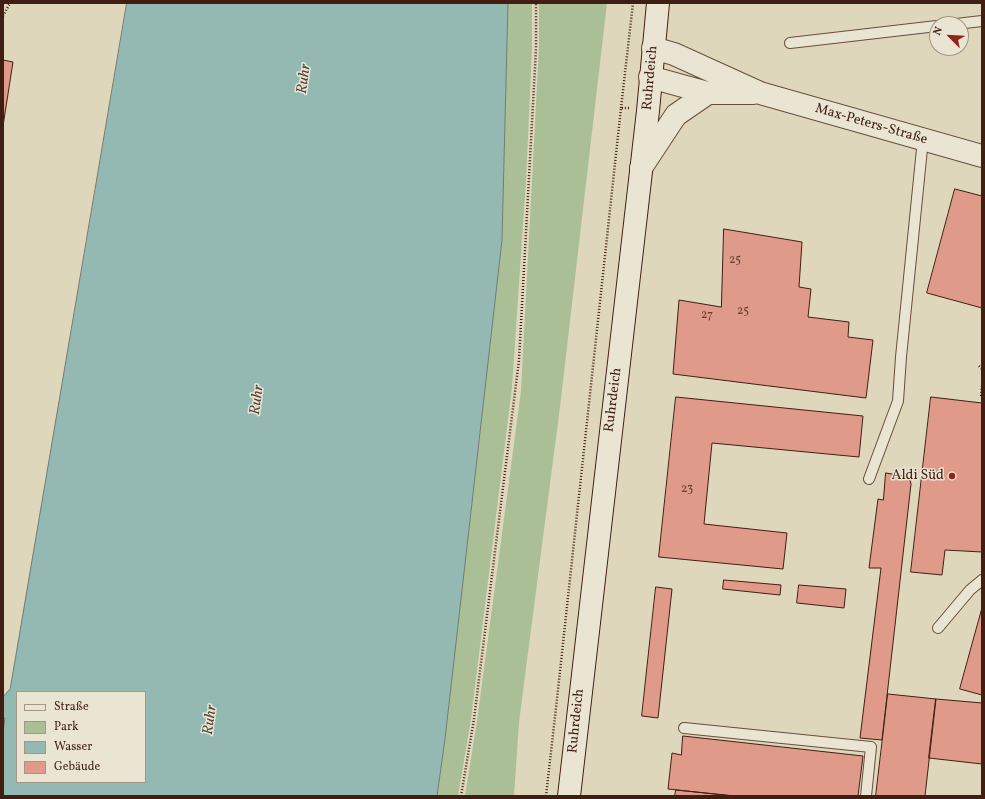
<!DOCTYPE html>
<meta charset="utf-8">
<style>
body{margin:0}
#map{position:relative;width:985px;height:799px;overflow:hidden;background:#ded7bb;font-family:Vollkorn,serif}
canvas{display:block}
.frame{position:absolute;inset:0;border:4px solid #401f12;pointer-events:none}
.legend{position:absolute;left:16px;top:691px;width:130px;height:92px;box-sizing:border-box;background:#eae5d3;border:1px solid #a69686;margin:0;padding:5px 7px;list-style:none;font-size:12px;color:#401f12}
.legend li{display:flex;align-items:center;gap:8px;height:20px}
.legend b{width:20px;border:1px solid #a69686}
.north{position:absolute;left:929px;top:16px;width:40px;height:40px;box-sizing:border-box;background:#eae5d3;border:1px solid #a69686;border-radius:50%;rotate:294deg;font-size:11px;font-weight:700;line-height:16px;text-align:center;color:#401f12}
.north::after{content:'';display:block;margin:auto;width:14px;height:18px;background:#8f2418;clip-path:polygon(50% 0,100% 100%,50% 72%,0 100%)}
</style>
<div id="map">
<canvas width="985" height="799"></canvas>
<div class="frame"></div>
<ul class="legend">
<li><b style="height:5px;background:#eae5d3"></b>Straße</li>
<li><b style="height:11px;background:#abbf96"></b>Park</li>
<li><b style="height:11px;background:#93b9b2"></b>Wasser</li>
<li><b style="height:11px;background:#df9a8a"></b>Gebäude</li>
</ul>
<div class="north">N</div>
</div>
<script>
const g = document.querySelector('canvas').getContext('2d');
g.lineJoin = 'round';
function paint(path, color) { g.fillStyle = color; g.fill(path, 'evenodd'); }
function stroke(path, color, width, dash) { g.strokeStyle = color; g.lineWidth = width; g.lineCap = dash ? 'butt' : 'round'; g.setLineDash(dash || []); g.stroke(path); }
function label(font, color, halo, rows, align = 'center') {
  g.font = font + ' Vollkorn,serif'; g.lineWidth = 3; g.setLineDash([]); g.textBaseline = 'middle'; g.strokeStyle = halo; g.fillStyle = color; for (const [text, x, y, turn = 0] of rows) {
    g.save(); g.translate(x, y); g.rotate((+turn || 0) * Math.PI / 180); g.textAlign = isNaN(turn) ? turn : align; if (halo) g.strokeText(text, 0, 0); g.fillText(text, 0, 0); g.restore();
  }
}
paint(new Path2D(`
 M508,3H532V49L526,181L512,387L471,719L458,796H437L445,739L502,240Z
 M539,3H607L560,407L519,722L514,796H465L477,721L521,391L539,46Z`), '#abbf96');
const water = new Path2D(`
 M127,3H508L502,240L445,739L437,796H3V733L5,718L3,719V697L10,689ZM17,692H145V782H17Z`);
paint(water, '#93b9b2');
stroke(water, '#727b72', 1);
const building = new Path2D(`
 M3,60L13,62L3,126Z
 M955,189L982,196V308L927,293Z
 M724,229L802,242L799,287L811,289L808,317L849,322L848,337L873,340L866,398L673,374L679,300L721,307Z
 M676,397L863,416L859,457L712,443L704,524L787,533L783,569L659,557Z
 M931,397L982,403V552L945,550L942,575L911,572Z
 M886,473L904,476L910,480L911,484L882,740L860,738L881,568H869L878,499L883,500Z
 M724,580L781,585L780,595L723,589Z
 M799,585L846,589L844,608L797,603Z
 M656,587L672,589L658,718L642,716Z
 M982,608V695L960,689Z
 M888,694L936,699L925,796H876Z
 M936,699L982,703V764L929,758Z
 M683,736L863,756L858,796H734L668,789L672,753L681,755Z
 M676,790L734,796H675Z`);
paint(building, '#df9a8a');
stroke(building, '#401f12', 1);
const service = new Path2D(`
 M956,24L982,21
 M790,43L937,26
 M869,479L898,401L901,357L923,139
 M938,628L970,590L982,580
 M684,728L871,747L866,796`);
const tertiary = new Path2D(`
 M653,48L674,54L760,93L982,156
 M650,77L708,93H753
 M641,168L676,115L708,93`);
const secondary = new Path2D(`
 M569,796L648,111L658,3`);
stroke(service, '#684d3c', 12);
stroke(tertiary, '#684d3c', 24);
stroke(secondary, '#401f12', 24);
stroke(new Path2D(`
 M3,16L10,3
 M621,108L633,3
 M979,366L982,369
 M982,386L981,395H982
 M461,796L474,719L519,360L536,49V3
 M546,796L556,708L621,108H630`), '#401f12', 2.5, [1, 2]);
stroke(service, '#eae5d3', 10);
stroke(tertiary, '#eae5d3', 22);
stroke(secondary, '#eae5d3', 22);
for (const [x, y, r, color] of [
 [952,476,4,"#8f2418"]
]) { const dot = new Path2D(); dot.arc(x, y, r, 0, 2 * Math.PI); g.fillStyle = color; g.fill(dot); stroke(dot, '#eae5d3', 1.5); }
label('12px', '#683e30', null, [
 ["25",735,261],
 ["25",743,312],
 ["27",707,316],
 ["23",687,490]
]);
label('14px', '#401f12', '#eae5d3', [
 ["Ruhrdeich",651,78,-85],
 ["Max-Peters-Straße",871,125,16],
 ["Ruhrdeich",614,400,-83],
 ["Ruhrdeich",577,721,-84]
]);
label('14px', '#401f12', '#eae5d3', [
 ["Aldi Süd",944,476]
], 'right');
label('italic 15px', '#55463a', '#eae5d3', [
 ["Ruhr",305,79,-82],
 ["Ruhr",258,400,-82],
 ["Ruhr",211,720,-82]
]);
</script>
